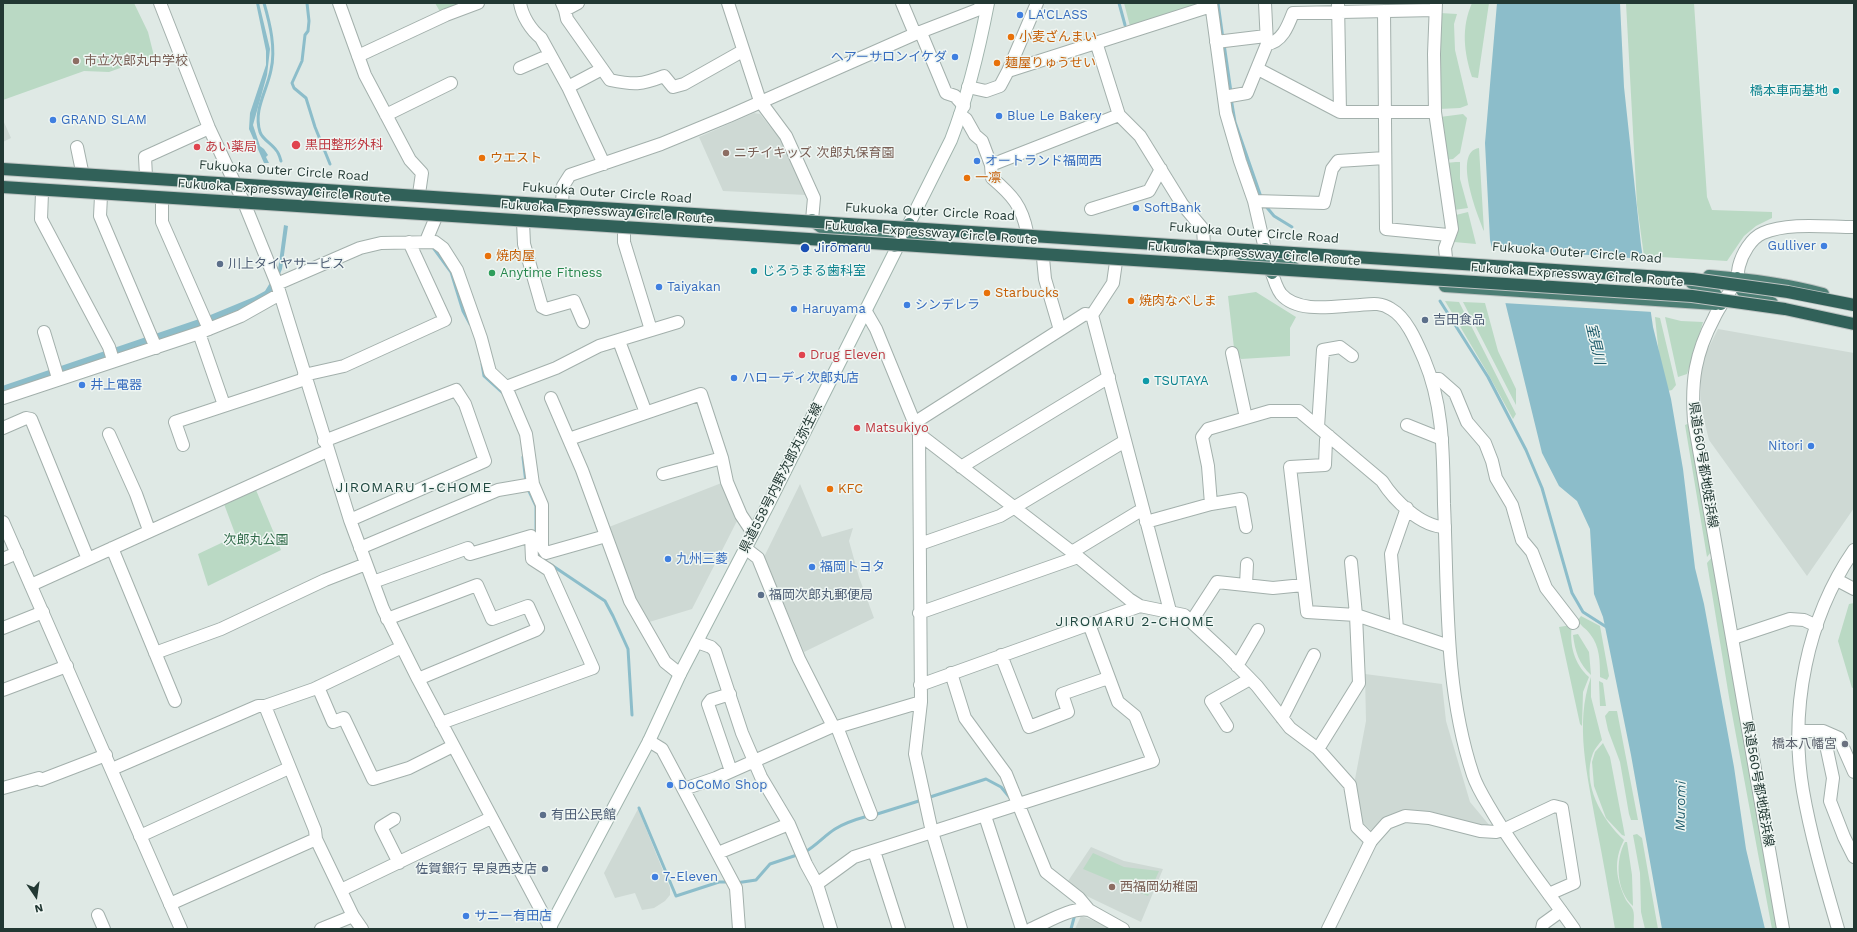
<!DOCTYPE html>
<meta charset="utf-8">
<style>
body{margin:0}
#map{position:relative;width:1857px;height:932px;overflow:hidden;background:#dfe9e5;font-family:"Work Sans",sans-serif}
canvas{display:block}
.frame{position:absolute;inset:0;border:4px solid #223833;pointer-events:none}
.north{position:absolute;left:16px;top:876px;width:40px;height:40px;-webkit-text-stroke:3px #eff6f3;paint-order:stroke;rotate:167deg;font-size:11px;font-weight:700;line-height:16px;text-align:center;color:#223833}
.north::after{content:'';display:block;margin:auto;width:14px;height:18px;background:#223833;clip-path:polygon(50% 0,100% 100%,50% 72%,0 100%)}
</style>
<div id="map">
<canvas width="1857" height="932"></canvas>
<div class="frame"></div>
<div class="north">N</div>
</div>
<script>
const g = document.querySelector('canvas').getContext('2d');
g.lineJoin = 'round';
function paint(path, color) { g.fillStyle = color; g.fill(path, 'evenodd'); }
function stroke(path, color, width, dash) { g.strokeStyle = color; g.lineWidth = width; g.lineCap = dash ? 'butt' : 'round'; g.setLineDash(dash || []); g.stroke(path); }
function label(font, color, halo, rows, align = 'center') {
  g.font = font + ' "Work Sans","Noto Sans JP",sans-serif'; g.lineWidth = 3; g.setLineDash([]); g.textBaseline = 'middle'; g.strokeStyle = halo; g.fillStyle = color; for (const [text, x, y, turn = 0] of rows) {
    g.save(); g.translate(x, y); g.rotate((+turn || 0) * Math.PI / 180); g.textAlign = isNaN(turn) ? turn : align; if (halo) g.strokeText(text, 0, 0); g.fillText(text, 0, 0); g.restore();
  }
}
paint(new Path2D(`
 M754,113L760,114L780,139L806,195L723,191L699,137Z
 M3,120L11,138L3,142Z
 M1718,329L1854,353V508L1807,576L1709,440L1701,407V363Z
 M724,482L738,519L692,609L646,623L626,590L609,527Z
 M800,484L822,537L853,528L849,541L859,577L874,618L804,652L764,557Z
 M1365,674L1442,684L1446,721L1470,802L1490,826L1383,820L1371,830L1361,821L1355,779L1366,721Z
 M638,809L670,888V895L665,901L654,908L642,910L635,893L615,898L604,873Z
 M1091,847L1124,861L1163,869L1141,922L1072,889L1066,884Z
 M1081,916L1111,927L1113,929H1075Z`), '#ced9d4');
paint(new Path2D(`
 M3,3H134L148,32L154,56L109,72L84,71L3,100Z
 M435,3H471L442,15Z
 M1124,3H1205L1130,26Z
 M1472,3H1489L1478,78L1472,77C1464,52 1461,28 1472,3Z
 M1626,3H1694L1707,197L1712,210L1772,212V218L1756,226L1744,236L1727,261L1644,256L1637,205Z
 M1440,13L1457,14L1454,24L1455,50L1468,105L1460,108L1439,109Z
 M1463,114L1467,118L1460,153L1453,159L1445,160L1440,117Z
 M1479,148L1484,231C1478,216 1452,152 1479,148Z
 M1456,162H1460V179L1468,208L1454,210L1446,163Z
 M1468,212L1476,244L1454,242L1458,232L1456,215Z
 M1256,292L1296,317L1290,328V356L1241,359L1234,348L1228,296Z
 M1445,301L1459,302L1516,414L1513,419L1487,372Z
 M1463,302L1485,303L1498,351L1516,389V405Z
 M1655,317L1660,318L1676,385L1672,390L1663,392Z
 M1665,317L1681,321L1703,322L1687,374L1678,377Z
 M1690,423L1711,552L1707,557L1685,425Z
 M256,490L281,550L208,586L198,554L236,536L224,504Z
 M1713,556L1779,929H1772L1730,703L1707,563Z
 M1854,603V687L1852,688L1838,641L1849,604Z
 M1581,616L1600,626L1609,676L1607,680L1600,677C1600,662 1600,646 1590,634C1586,628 1581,627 1578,620Z
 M1572,625C1569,644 1574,664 1589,677L1583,692L1582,726L1580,724L1559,627Z
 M1578,634L1589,652L1591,675C1579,664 1575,651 1573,635Z
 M1591,677V697L1602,740C1599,744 1595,748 1593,753C1581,783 1602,820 1624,840C1613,861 1616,879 1626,900C1628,903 1632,907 1633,910C1635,916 1633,923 1634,929H1615C1609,894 1603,859 1596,824C1588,777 1574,724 1591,677Z
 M1599,681L1603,683L1606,706H1600Z
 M1609,711H1617L1638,820H1631L1629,814L1620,762L1608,730L1605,716Z
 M1603,743L1610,757L1625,836L1622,835L1606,818L1594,786L1592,762L1595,752Z
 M1637,834L1642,838L1658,929H1645L1641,912L1640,873L1633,835Z
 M1625,842H1627L1632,875L1633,906C1616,891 1615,860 1625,842Z
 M1093,853L1124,867L1159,871L1148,896L1083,869Z`), '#bad9c4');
paint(new Path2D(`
 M256,3H259L270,49L267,75L253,125L260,146L264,149L268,155L266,157L269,163H264L249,129L250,113L266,65V51Z
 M1497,3H1620L1624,87L1641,245L1653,327L1671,399L1683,469L1695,568L1704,604L1734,767L1746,849L1765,929H1662L1631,755L1603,617L1594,594L1590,529L1577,501L1559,486L1542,453L1490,240L1485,143Z
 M284,225L288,226L282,269L273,292L258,303L200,327L3,394V386L5,385L208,316L254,297L265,291L278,270Z`), '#8cbdca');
paint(new Path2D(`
 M1490,248L1645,259L1653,312L1503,303Z`), '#dfe9e5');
stroke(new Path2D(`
 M264,3C270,24 276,48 271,70C267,91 253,110 260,132C262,139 272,144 276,150C279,153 280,158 281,161
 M307,3L309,21L308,31L305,35L302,61L292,83L294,88L306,98L315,127L330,164
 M1119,3L1125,25
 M1218,3L1223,39
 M1224,44L1231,92
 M1231,98L1235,122L1261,197
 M1264,204L1274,216L1292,227
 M432,246L451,272L463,311L470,324
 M1440,301L1488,377L1526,450L1542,488L1572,593L1583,612L1608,628
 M482,364L484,376L505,395
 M523,457L526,483
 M528,489L536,506V535
 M536,553L545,561
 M550,564L605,601L613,616L628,649L632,715
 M927,798L986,779L1001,787L1011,799
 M639,808L676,896L719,882H729
 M874,815L922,800
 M805,852C817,845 824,836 835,829C846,822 857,819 868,816
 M736,883L756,880L770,864L800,854
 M1071,929L1075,914`), '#8cbdca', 3);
const minor = new Path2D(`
 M160,3L209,128L245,205L277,284L350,520L383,609L418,679L551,929
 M339,3L365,75L410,160L422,173L419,194
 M520,3C522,16 531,30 541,38L568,87L604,164
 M562,3L565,10L578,3
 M728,3L760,101L786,136L814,198L812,220
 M902,3L915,34
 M1211,3L1226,113L1240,161L1254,201L1265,249
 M1338,3L1340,112
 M1436,3L1434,54L1435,112L1452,229L1445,248L1446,258
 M565,10L567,19L610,80C634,85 641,85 664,76L673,87L684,84L739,53L744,52
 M1384,11L1386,229L1448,235
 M921,33L946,93L955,96L964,106
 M1096,42L1119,115L1140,136L1182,204L1203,229L1204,244
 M1216,42L1266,36
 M1267,44C1282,42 1288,26 1293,13L1435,10
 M358,56L446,15L478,3
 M520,68L550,55
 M1258,69L1340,112H1435
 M1008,71L1211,6
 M568,87L602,69
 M968,87L986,91L1000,86L1008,71L1037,3
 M1224,97L1247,93L1267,44L1265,3
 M386,115L451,83
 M960,115L966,119L975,135L982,141L991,165L992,178C1012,195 1022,206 1027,232
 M77,147L82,171
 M991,165L1119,115
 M146,176L145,157L209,128
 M42,193L41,219L109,347L113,360
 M101,196L100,216L156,348
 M162,200V222L209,329
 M1254,201L1324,203L1332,169L1338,161L1385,158
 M562,204L563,186L570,175L661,144L729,116L915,34L977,10L986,3
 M1091,209L1149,191L1161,169
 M523,222L524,244L542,307L546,309L574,301L583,322
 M624,229V242L651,330
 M426,241L436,217
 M1043,258L1045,279L1060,330
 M1116,262L1113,283L1092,315L1170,611
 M277,284L360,248L381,243L435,242L443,248L457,270L481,338L490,372L506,387L526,434L533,484L542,505V547L546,553L606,536
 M865,310L876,329L919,434L921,702L915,754L932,832L961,929
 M44,332L58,378
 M199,333L224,405
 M619,341L646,413
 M1232,353L1246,418
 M304,375L344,366L445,320L409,242
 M1432,379H1439L1455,393L1467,422L1485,443L1492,461L1496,478L1512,505L1522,540L1532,552L1546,588L1573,623
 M506,387L556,368L599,346L678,322
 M3,398L199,333L241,316L280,294
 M551,398L582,470L630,601L665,662L680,674
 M914,423L1085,314L1092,315
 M1407,425L1442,439
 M1318,427L1323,350L1340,347L1352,356
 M3,428L26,418L31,419L88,559
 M109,434L136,494L149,530
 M919,434L1072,552L1129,599L1140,606L1184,615L1225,653L1257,686L1290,728L1318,749L1350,785L1357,827L1371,841
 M1329,436L1326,440L1325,465L1290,467L1307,612L1356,615L1449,646
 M569,439L701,394L722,458L727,482L741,515L753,533
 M324,441L456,390L465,404L485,461L350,520
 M183,445L175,422L305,379
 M961,467L1109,377
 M663,474L722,458
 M1211,504L1208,466L1202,437L1208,429L1270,411H1299L1382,481C1394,500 1421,527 1445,527
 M1146,522L1211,504L1241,499L1246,527
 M920,544L1000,516L1125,441
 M112,548L175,701
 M360,548L498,490L533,484
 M745,548L758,558L799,659L833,726L837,727L921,702
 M1072,552L1143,509
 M3,559L17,553
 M1837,580L1854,589
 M373,582L468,548L470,554L531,536L532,559L549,570L593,668L441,723
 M31,585L327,451
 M1246,585L1247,564
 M919,613L1078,557
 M387,619L477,585L492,619L528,606L538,628L536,630L418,679
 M1191,622L1217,582L1273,588L1303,585
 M3,628L43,612
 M1397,629L1391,554L1407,508
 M697,642L711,647L715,651L742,733L761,777L789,824L806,864L817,884L831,929
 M155,653L221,629L325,580L366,564
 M1001,655L1029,727L1068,712L1062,694L1108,678
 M1237,666L1258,630
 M951,673L965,718L1006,774L1046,872L1079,898L1089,910L1123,929
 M920,685L1140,606
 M318,687L333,722L344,718L373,779L409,768L453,746
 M3,690L67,666
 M730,694L711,700L708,704L731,771
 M265,706L315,830L316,839L353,916L362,929
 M1282,718L1314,655
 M1227,726L1211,701L1250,679
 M837,727L871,814
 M1799,731H1823L1839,738L1854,772
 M1823,731L1833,778L1830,801L1844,837L1854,857
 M649,741L662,749L736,888L739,929
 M1318,749L1359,683L1356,615L1351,562
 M112,769L258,706H265L314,689L402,647
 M3,788L39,778L41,780L106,755
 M684,789L716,778L833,726
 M985,816L1022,929
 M394,819L381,827L399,863
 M1503,830L1554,806L1562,808L1574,883L1549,894
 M140,836L289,768
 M874,851L899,929
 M718,853L789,824
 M817,884L854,857L1153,761L1135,716L1118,702L1089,624
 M341,890L491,818
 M170,904L316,839
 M98,915L104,929
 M321,929L353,916
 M1031,929C1048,922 1070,907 1089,910
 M1542,929L1543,924L1561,911`);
const tertiary = new Path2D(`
 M1269,263C1272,273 1275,286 1281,294C1298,314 1336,306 1359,305C1371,304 1381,302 1391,309C1407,318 1417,343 1424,359C1444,406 1443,455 1444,504C1448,595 1444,688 1473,775C1477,787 1484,798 1490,808C1514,850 1546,889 1574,929
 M3,522L181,929
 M1733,638L1790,619L1804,620L1817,626
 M1328,929L1371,841L1387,823L1405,816L1429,818L1480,831L1496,832L1503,830
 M1783,929L1694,421C1691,381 1695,354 1714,318C1720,305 1731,292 1737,278C1738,274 1738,270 1739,266C1742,254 1751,238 1763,233C1788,222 1827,227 1854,227
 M1838,929C1825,884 1811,837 1803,791C1789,709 1807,618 1854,550`);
const secondary = new Path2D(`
 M549,929L649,741L680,674L768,505L951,140C968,96 979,50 988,3`);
const trunk = new Path2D(`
 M812,220C818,224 826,232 833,234C853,238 882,228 895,246
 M909,224L913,239L931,244
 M1265,249L1278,263L1293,267
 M1241,254C1256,255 1263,261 1272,273
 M1709,276C1747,279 1786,284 1823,294
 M1737,278C1742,299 1753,298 1772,303
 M1692,283C1711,285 1713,289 1721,304
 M1445,286L1716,304`);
stroke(minor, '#a3b0ac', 14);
stroke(tertiary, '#a3b0ac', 14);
stroke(secondary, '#a0b4ad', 14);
stroke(trunk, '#bdc3c2', 14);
stroke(minor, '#fff', 12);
stroke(tertiary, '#fff', 12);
stroke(secondary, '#fff', 12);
stroke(trunk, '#4c7e74', 12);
const motorwayBridge = new Path2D(`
 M3,169L1693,279L1788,292L1854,305
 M3,187L1692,296L1785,309L1854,324`);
stroke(motorwayBridge, '#bdc3c2', 14, []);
stroke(motorwayBridge, '#316159', 12);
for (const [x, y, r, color] of [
 [1020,15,4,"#3f7fe0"],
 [1011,37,4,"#e8710a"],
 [955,57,4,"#3f7fe0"],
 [76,61,4,"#8d6e63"],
 [997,63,4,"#e8710a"],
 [1836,91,4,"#0f9aa8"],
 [999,116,4,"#3f7fe0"],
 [53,120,4,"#3f7fe0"],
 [296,145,5,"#e0444e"],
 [197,147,4,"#e0444e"],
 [726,153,4,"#8d6e63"],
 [482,158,4,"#e8710a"],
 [977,161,4,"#3f7fe0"],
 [967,178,4,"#e8710a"],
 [1136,208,4,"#3f7fe0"],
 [1824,246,4,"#3f7fe0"],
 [805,248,5,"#1a4fb4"],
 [488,256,4,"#e8710a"],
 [220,264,4,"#5c6f8a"],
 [754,271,4,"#0f9aa8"],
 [492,273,4,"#2e9e5b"],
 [659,287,4,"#3f7fe0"],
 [987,293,4,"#e8710a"],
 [1131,301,4,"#e8710a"],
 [907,305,4,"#3f7fe0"],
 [794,309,4,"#3f7fe0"],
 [1425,320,4,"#5c6f8a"],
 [802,355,4,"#e0444e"],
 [734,378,4,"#3f7fe0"],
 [1146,381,4,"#0f9aa8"],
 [82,385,4,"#3f7fe0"],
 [857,428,4,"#e0444e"],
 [1811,446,4,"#3f7fe0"],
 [830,489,4,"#e8710a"],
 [668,559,4,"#3f7fe0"],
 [812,567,4,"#3f7fe0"],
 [761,595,4,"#5c6f8a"],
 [1845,744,4,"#6b7280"],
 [670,785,4,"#3f7fe0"],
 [543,815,4,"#5c6f8a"],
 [545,869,4,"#5c6f8a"],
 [655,877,4,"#3f7fe0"],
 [1112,887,4,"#8d6e63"],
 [466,916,4,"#3f7fe0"]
]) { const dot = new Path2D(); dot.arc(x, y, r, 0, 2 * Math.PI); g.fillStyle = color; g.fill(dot); stroke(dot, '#eff6f3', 1.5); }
label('13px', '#366cbe', '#eff6f3', [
 ["LA'CLASS",1028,15],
 ["ヘアーサロンイケダ",947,57,"right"],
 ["Blue Le Bakery",1007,116],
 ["GRAND SLAM",61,120],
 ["オートランド福岡西",985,161],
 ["SoftBank",1144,208],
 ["Gulliver",1816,246,"right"],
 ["Taiyakan",667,287],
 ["シンデレラ",915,305],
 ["Haruyama",802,309],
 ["ハローディ次郎丸店",742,378],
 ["井上電器",90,385],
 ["Nitori",1803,446,"right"],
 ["九州三菱",676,559],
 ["福岡トヨタ",820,567],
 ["DoCoMo Shop",678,785],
 ["7-Eleven",663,877],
 ["サニー有田店",474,916]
], 'left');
label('13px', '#c56008', '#eff6f3', [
 ["小麦ざんまい",1019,37],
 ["麺屋りゅうせい",1005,63],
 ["ウエスト",490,158],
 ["一凛",975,178],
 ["焼肉屋",496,256],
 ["Starbucks",995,293],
 ["焼肉なべしま",1139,301],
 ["KFC",838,489]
], 'left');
label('13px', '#785e54', '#eff6f3', [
 ["市立次郎丸中学校",84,61],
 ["ニチイキッズ 次郎丸保育園",734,153],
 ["西福岡幼稚園",1120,887]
], 'left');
label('13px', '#0d838f', '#eff6f3', [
 ["橋本車両基地",1828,91,"right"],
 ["じろうまる歯科室",762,271],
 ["TSUTAYA",1154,381]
], 'left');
label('13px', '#be3a42', '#eff6f3', [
 ["黒田整形外科",305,145],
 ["あい薬局",205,147],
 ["Drug Eleven",810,355],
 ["Matsukiyo",865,428]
], 'left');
label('13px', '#223833', '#eff6f3', [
 ["Fukuoka Outer Circle Road",284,171,4],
 ["Fukuoka Expressway Circle Route",284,191,4],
 ["Fukuoka Outer Circle Road",607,193,4],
 ["Fukuoka Expressway Circle Route",607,212,4],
 ["Fukuoka Outer Circle Road",930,212,3],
 ["Fukuoka Expressway Circle Route",931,233,4],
 ["Fukuoka Outer Circle Road",1254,233,4],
 ["Fukuoka Outer Circle Road",1577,253,4],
 ["Fukuoka Expressway Circle Route",1254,254,4],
 ["Fukuoka Expressway Circle Route",1577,275,4],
 ["県道560号都地姪浜線",1703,465,81],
 ["県道558号内野次郎丸弥生線",781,478,-63],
 ["県道560号都地姪浜線",1758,784,80]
]);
label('13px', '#164399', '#eff6f3', [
 ["Jirōmaru",814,248]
], 'left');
label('13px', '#4e5e75', '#eff6f3', [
 ["川上タイヤサービス",228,264],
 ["吉田食品",1433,320],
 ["福岡次郎丸郵便局",769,595],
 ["有田公民館",551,815],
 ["佐賀銀行 早良西支店",537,869,"right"]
], 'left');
label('13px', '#27864d', '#eff6f3', [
 ["Anytime Fitness",500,273]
], 'left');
label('13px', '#306a49', '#eff6f3', [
 ["次郎丸公園",256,540]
]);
label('13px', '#5b616d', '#eff6f3', [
 ["橋本八幡宮",1837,744]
], 'right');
label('italic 14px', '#225e6d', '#eff6f3', [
 ["室見川",1595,344,77],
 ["Muromi",1681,806,-89]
]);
g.letterSpacing = '1px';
label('14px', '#204840', '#eff6f3', [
 ["JIROMARU 1-CHOME",414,488],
 ["JIROMARU 2-CHOME",1135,622]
]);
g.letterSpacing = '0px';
</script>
